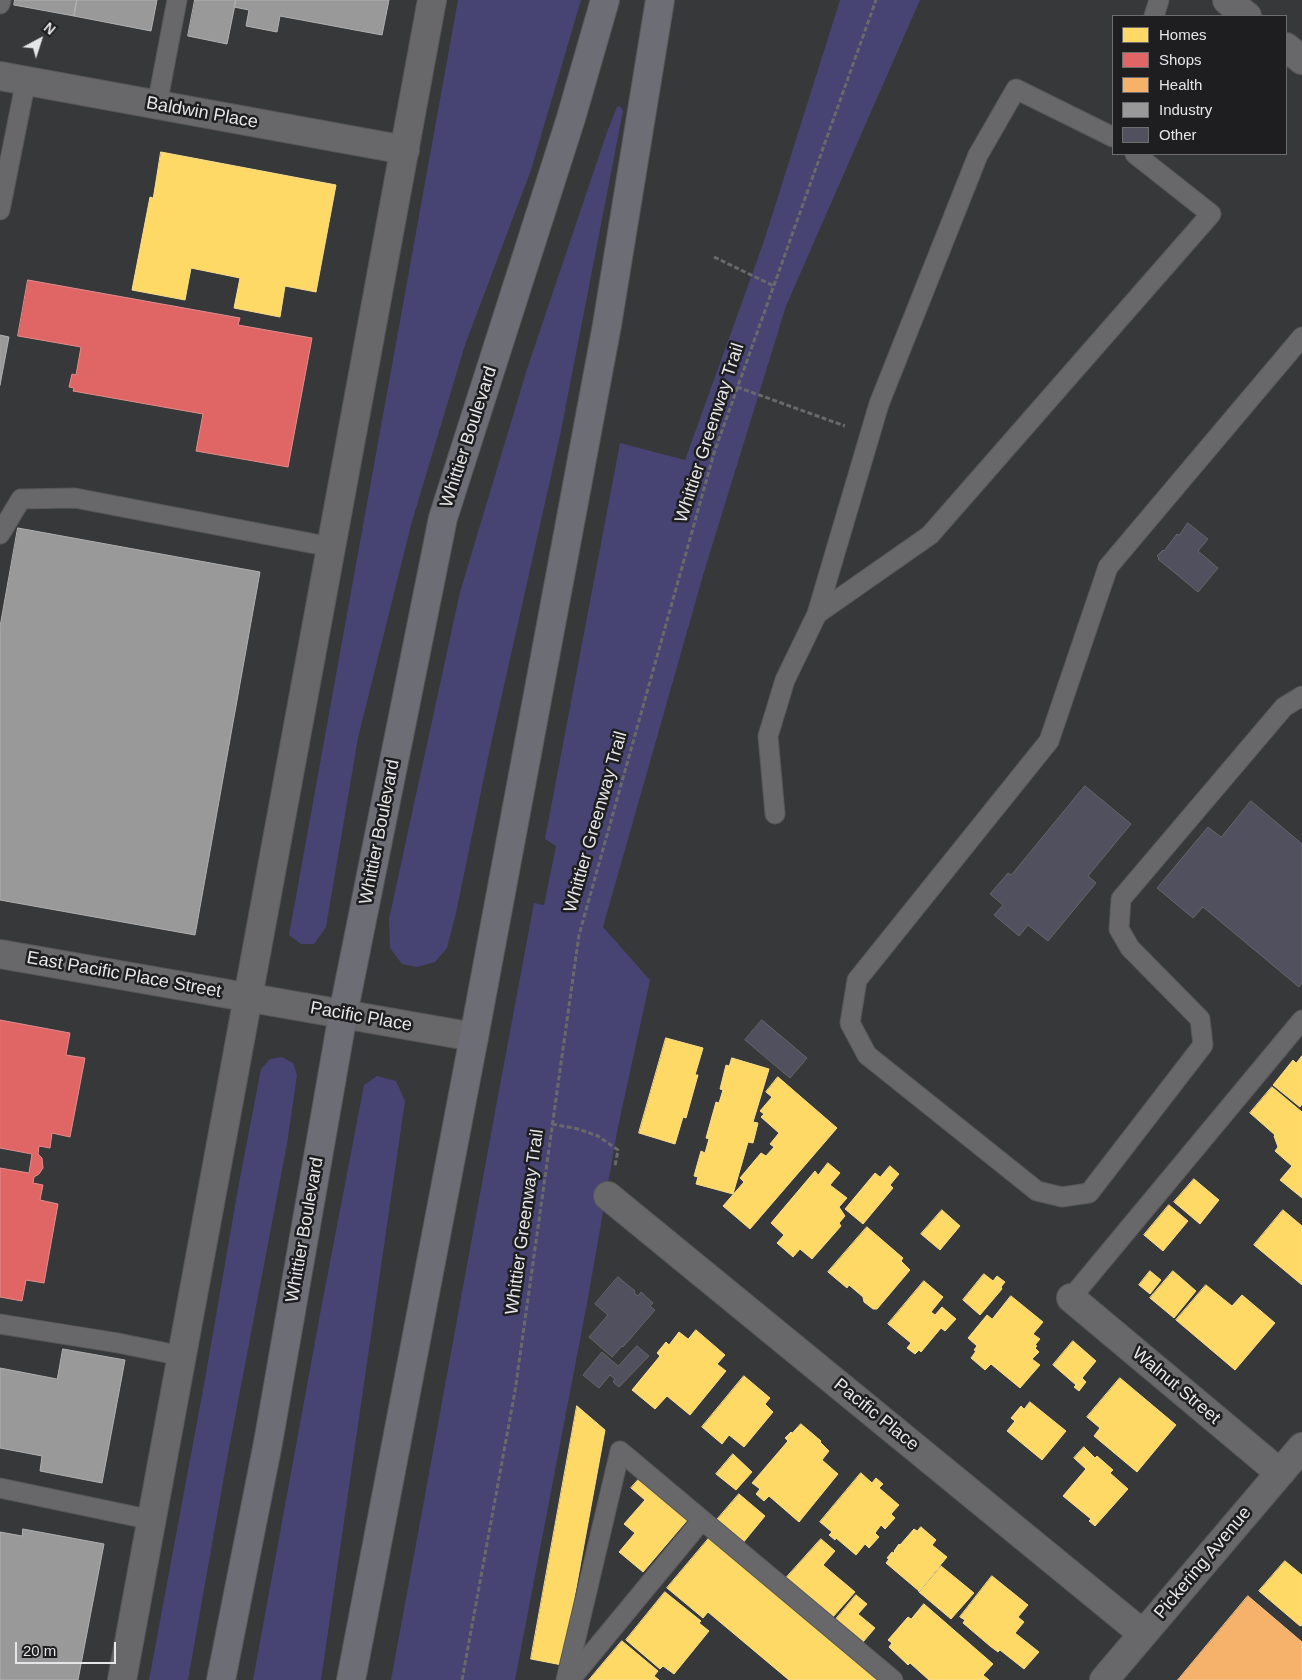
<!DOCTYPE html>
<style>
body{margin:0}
#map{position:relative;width:1302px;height:1680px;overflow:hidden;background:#373839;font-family:Helvetica,sans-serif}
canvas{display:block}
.legend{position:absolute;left:1112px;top:15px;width:175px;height:140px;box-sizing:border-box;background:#1e1e20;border:1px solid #6e6e70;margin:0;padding:6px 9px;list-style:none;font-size:15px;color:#e6e6e9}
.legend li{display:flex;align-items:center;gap:10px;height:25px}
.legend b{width:25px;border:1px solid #6e6e70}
.north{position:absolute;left:15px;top:15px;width:50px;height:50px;-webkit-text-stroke:4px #1e1e20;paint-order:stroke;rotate:40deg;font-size:14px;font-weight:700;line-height:20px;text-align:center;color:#e6e6e9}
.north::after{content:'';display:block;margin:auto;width:18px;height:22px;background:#e6e6e9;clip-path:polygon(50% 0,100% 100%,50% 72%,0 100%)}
.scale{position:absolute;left:15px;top:1642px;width:101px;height:22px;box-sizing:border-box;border:2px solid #e6e6e9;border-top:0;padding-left:6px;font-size:15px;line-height:18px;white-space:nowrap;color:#e6e6e9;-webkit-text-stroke:4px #1e1e20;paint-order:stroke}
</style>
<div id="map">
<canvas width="1302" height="1680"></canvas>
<ul class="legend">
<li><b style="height:14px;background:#ffd966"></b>Homes</li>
<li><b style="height:14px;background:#e06666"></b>Shops</li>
<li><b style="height:14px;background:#f6b26b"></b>Health</li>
<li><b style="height:14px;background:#999"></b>Industry</li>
<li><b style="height:14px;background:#51505e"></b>Other</li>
</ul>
<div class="north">N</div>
<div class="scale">20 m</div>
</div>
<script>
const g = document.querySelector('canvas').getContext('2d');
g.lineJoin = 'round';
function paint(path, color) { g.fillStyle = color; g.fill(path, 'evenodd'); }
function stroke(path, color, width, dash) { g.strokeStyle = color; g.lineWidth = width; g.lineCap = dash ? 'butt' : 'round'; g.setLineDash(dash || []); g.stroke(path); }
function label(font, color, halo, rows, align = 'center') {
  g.font = font + ' Helvetica,sans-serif'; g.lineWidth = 5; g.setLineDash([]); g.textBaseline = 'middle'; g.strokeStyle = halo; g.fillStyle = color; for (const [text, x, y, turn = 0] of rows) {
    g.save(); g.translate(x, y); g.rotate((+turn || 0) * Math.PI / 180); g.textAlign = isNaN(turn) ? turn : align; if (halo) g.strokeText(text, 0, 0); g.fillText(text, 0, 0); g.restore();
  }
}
paint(new Path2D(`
 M458,0H581L531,170L465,345L411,525L358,738L326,927L314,944H301L289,935Z
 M840,0H920L786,306L704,572L603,927L650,980L617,1132L588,1298L515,1680H391C439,1421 485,1162 534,903L544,905L556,846L545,839L620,443L685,460L763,244Z
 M620,106L623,111L560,436L490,748L456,913L447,948L435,962L417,967L402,964L390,948L389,919L460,592L527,369L607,132L617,107Z
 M282,1057L293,1063L297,1075L287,1144L228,1454L188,1680H149L205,1379L239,1183L261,1069L270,1059Z
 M377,1076L396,1081L405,1101L321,1680H253L321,1309L364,1085Z`), '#474373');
const homes = new Path2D(`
 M161,152L336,185L316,292L285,286L280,317L234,308L240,278L191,268L185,300L132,290L150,197L153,198Z
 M666,1038L703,1048L695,1075H698L686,1118L683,1117L675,1144L639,1133Z
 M1302,1056V1104L1300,1107L1273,1085L1293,1060L1296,1063Z
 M732,1058L769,1069L753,1122L758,1123L753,1143L748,1142L733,1194L696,1184L698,1177L694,1176L701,1151L705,1153L709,1139L706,1138L716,1102L719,1103L723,1090L720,1089L726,1065L729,1066Z
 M778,1077L837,1128L750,1229L723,1206L744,1182L740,1178L761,1153L766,1156L774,1147L770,1144L779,1133L761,1117L764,1114L760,1111L772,1097L766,1092Z
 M1272,1087L1302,1112V1198L1280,1180L1292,1166L1275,1151L1278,1147L1274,1136L1275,1135L1250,1113Z
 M828,1163L840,1173L830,1185L847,1198L839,1207L845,1216L839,1223L841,1226L812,1259L800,1249L793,1257L777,1243L784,1235L771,1223L815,1171L818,1175Z
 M890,1166L899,1174L890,1185L893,1188L863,1224L845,1209L875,1173L880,1177Z
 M1194,1179L1219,1200L1200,1224L1174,1202Z
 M1169,1205L1188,1221L1163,1251L1144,1235Z
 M942,1210L960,1226L940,1250L921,1234Z
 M1283,1210L1302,1226V1285L1254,1245Z
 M867,1227L903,1258L901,1261L910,1270L877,1309H873L864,1302L863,1297L849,1285L847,1288L828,1272Z
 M1150,1271L1161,1280L1150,1294L1139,1285Z
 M1173,1271L1196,1291L1174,1318L1150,1298Z
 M984,1274L993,1281L997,1276L1005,1282L1001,1287L1002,1289L980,1315L963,1300Z
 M924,1281L943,1297L931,1312L935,1315L942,1307L956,1319L945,1331L941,1328L921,1352L919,1350L915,1354L907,1348L911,1343L888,1324Z
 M1206,1285L1232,1306L1242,1295L1275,1323L1235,1370L1176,1320Z
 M1011,1296L1043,1322L1033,1334L1040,1339L1035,1345L1037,1346L1035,1348L1039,1352L1032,1359L1040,1365L1020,1388L991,1364L985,1370L971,1358L976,1351L974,1350L977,1346L968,1338L987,1315L992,1319Z
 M696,1330L725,1355L717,1364L726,1371L690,1415L667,1396L655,1409L632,1390L660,1356L657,1353L666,1342L669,1345L679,1332L688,1339Z
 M1073,1341L1096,1361L1082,1378L1086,1382L1079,1391L1074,1387L1076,1385L1053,1365Z
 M744,1376L770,1398L765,1404L773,1412L744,1447L729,1435L722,1444L702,1427Z
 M1120,1378L1176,1425L1137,1472L1094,1436L1100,1428L1087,1417Z
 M1030,1402L1066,1431L1042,1460L1007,1431L1015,1421L1011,1418L1021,1406L1024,1409Z
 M577,1406L605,1430L562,1665L531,1659Z
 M801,1424L821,1441L820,1442L829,1451L822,1460L838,1474L799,1522L769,1496L764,1501L756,1494L760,1489L752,1483L788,1441L785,1438L791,1432L792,1433Z
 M1084,1447L1095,1458L1097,1456L1113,1470L1110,1473L1128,1489L1095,1526L1089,1521L1091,1519L1063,1496L1086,1469L1074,1458Z
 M733,1454L752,1472L736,1490L716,1474Z
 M861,1473L872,1483L876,1478L883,1484L879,1488L899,1505L891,1514L895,1518L885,1529L881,1525L875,1533L879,1537L869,1548L865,1544L856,1555L836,1538L835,1540L829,1535L832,1532L820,1522Z
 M640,1478L689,1518L643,1572L619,1552L635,1533L624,1524L645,1500L631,1488Z
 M739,1494L765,1516L742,1544L715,1522Z
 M921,1527L936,1540L932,1545L947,1557L919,1591L886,1563L889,1559L887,1558L892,1552L894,1553L895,1552L894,1551L899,1544L900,1545L914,1529L917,1531Z
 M710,1537L879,1680H789L708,1612L703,1618L667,1588Z
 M821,1539L835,1551L823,1565L855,1592L832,1618L786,1578Z
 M1285,1561L1302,1575V1625L1300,1626L1259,1591Z
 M941,1566L974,1593L951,1619L919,1592Z
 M992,1576L1028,1605L1018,1617L1024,1622L1015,1633L1039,1652L1024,1669L1000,1650L998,1652L990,1646L963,1623L965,1620L960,1617Z
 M665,1592L701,1621L699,1623L709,1631L674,1674L663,1666L660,1669L626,1640Z
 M856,1595L867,1604L858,1614L875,1628L863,1642L836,1619Z
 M924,1604L993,1664L983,1675L989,1680H929L910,1663L908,1665L889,1647L892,1643L888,1640L908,1617L911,1619Z
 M622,1641L658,1671L654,1676L659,1680H589Z`);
paint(homes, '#ffd966');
stroke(homes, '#f8dd8d', 1);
const shops = new Path2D(`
 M28,280L240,318L238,325L312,338L288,467L196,451L203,414L73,391L74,388L69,387L72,374L76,375L81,347L18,336Z
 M0,1020L70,1033L66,1055L85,1058L70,1137L52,1133L50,1148L39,1146L38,1154L42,1158L43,1168L39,1174L34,1177L33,1183L43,1185L40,1200L58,1204L44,1283L26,1280L22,1301L0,1297V1168L29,1173L32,1154L0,1148Z`);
paint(shops, '#e06666');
stroke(shops, '#e28c8d', 1);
const health = new Path2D(`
 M1248,1596L1302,1642V1680H1178Z`);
paint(health, '#f6b26b');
stroke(health, '#f1c291', 1);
const industry = new Path2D(`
 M15,0H77L74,16L14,5Z
 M77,0H157L151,31L74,16Z
 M195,0H236L227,44L188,36Z
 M236,0H389L382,35L280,16L277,32L246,26L249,10L234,7Z
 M0,335L9,337L0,385Z
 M18,528L260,572L195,935L0,900V627Z
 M63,1349L125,1360L102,1483L40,1471L42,1456L0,1448V1368L57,1379Z
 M23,1529L104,1544L78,1680H0V1532L22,1536Z`);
paint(industry, '#999');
stroke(industry, '#b0b0b1', 1);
const building = new Path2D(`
 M1188,523L1208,539L1198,551L1218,568L1198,592L1158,559L1159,558L1157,556L1163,550L1164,551L1177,534L1179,535Z
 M1085,786L1131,824L1088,876L1096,883L1048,941L1028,925L1019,936L994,915L1003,905L990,894L1008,873L1011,875Z
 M1251,801L1302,844V983L1299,987L1203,907L1193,918L1157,888L1208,827L1221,837Z
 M762,1020L807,1058L790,1078L745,1040Z
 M618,1277L635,1291L634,1293L638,1296L641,1292L653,1303L650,1306L655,1310L623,1347L622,1346L612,1357L589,1337L608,1315L595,1304Z
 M637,1346L649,1356L619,1387L613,1382L615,1379L610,1375L599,1388L583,1375L602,1352L618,1366Z`);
paint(building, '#51505e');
stroke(building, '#656667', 1);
const lane = new Path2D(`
 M0,4L1,0
 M1154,16L1159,0
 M157,105L177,0
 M0,210L26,80
 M1302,337L1108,567L1049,741L857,980L850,1023L867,1055L1037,1191L1062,1197L1089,1193L1203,1045L1200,1019L1130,948L1119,929L1121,899L1284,707L1302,696
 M0,534L21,499L75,498L331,547
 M817,614L879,404L978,155L1016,89L1113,137
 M775,814L768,736L785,680L817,614L930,535L1211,214L1135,154
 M1071,1298L1302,1020
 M0,1324L118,1343L182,1356
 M0,1488L152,1520
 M566,1680L620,1451L893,1680
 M570,1680L702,1520`);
const street = new Path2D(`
 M0,76L405,150
 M0,954L474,1037
 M608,1196L1143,1634
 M1071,1298L1280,1473
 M122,1680L432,0`);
const secondary = new Path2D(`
 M1227,0L1247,16
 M1286,47L1302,60
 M1104,1680L1302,1447`);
const primary = new Path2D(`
 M221,1680L268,1443L343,1014L443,518L571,118L605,0
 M351,1680L474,1037L607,325L660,0`);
stroke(lane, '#575759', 21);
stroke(street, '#575759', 30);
stroke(secondary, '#575759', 30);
stroke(primary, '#575759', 30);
stroke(new Path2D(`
 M714,257L774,286
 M737,387L845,426
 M552,1124L578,1129L598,1136L618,1150L615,1166
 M462,1680L515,1391L579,935L714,453L876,0`), '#69696b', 3, [5, 2.5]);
stroke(lane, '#68686a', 19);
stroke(street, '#68686a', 28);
stroke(secondary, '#68686a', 28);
stroke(primary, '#6d6d76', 28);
label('18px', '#e6e6e9', '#1e1e20', [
 ["Baldwin Place",202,113,10],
 ["Whittier Greenway Trail",710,433,-72],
 ["Whittier Boulevard",469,437,-72],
 ["Whittier Greenway Trail",596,822,-74],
 ["Whittier Boulevard",380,832,-79],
 ["East Pacific Place Street",124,975,10],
 ["Pacific Place",361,1017,10],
 ["Whittier Greenway Trail",525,1222,-82],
 ["Whittier Boulevard",305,1230,-80],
 ["Walnut Street",1176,1386,40],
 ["Pacific Place",876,1415,39],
 ["Pickering Avenue",1203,1563,-50]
]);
</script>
